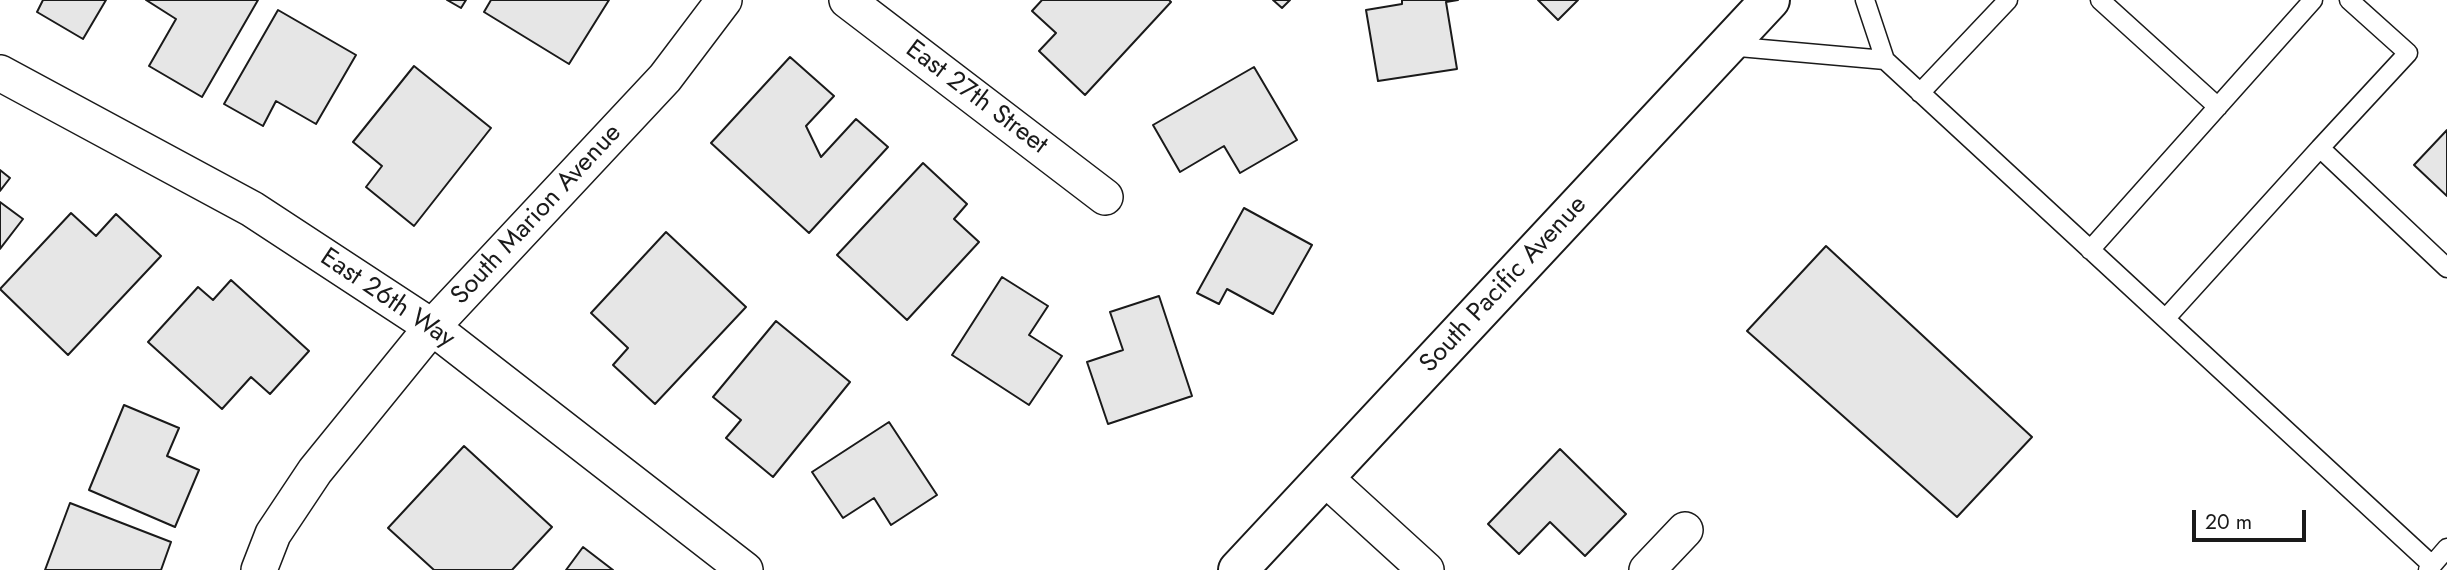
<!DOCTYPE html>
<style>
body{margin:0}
#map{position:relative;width:2447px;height:570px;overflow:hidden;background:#fff;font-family:Jost,sans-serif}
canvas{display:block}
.scale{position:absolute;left:2192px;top:510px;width:114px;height:32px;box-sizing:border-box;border:4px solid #1a1a1a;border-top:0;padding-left:9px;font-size:21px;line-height:24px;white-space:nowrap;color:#1a1a1a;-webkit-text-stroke:5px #fff;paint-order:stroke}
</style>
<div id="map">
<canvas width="2447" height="570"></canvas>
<div class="scale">20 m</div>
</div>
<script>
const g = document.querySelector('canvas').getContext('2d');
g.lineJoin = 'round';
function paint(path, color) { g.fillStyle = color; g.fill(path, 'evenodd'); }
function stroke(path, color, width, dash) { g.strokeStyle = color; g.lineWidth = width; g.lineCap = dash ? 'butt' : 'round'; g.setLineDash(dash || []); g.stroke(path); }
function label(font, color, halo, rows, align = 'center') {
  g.font = font + ' Jost,sans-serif'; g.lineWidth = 5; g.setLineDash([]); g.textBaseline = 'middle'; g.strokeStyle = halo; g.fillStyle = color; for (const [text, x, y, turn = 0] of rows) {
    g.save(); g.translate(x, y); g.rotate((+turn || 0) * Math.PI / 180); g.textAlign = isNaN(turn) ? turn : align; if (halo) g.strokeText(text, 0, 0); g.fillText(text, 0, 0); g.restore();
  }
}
const building = new Path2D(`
 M43,0H106L83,39L37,12Z
 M146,0H258L202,97L149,66L176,19Z
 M447,0H466L461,8Z
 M491,0H609L569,64L484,12Z
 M1042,0H1169L1171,2L1085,95L1039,51L1056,33L1032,11Z
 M1273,0H1290L1282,8Z
 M1402,0H1458L1446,2L1457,69L1378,81L1366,10L1402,4Z
 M1538,0H1578L1558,20Z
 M278,10L356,55L316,124L276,101L263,126L224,104Z
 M790,57L834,96L806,126L821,157L856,119L888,147L809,233L711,143Z
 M414,66L491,128L414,226L366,187L382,166L353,142Z
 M1254,67L1297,140L1240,173L1224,146L1180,172L1153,125Z
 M2447,130V196L2414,165Z
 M923,163L967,204L954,219L979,242L907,320L837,255Z
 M0,170L10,178L0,191Z
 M0,202L23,219L0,249Z
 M1244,208L1312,245L1273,314L1227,289L1219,304L1197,293Z
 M71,213L96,236L116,214L161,256L68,355L0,289Z
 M666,232L746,307L655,404L613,365L628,348L591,313Z
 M1826,246L2032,437L1957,517L1747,331Z
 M1002,277L1048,306L1029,335L1062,356L1029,405L952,355Z
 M231,280L309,351L270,394L251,377L222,409L148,342L198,287L213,300Z
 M1159,296L1192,396L1108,424L1087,362L1123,350L1110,312Z
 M776,321L850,382L773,477L726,438L741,420L713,397Z
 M124,405L179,428L167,456L199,470L175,527L89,490Z
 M889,422L937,495L891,525L874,498L843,518L812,472Z
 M464,446L552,527L512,570H434L388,528Z
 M1560,449L1626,514L1585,556L1550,522L1519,554L1488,524Z
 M70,503L171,542L161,570H45Z
 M583,547L613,570H566Z`);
paint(building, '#e6e6e6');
stroke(building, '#1a1a1a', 2);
const lane = new Path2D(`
 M1865,0L1885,60L2432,565
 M2100,0L2218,107
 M2349,0L2408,53L2320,148L2447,268
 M1728,46L1885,60
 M1920,93L2008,0
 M2090,250L2313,0
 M2166,318L2320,148
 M2428,570L2447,548`);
const street = new Path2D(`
 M847,0L1105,197
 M0,73L252,209L432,327L745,570
 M1324,477L1426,570
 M259,570L273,534L315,471L432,327L665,78L724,0
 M1647,570L1685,530`);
const secondary = new Path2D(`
 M1238,570L1770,0`);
stroke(lane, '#1a1a1a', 21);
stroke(street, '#1a1a1a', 38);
stroke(secondary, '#1a1a1a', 42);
stroke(lane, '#fff', 18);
stroke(street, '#fff', 35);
stroke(secondary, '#fff', 38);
label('26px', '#1a1a1a', '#fff', [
 ["East 27th Street",976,98,37],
 ["South Marion Avenue",537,215,-47],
 ["South Pacific Avenue",1504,285,-47],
 ["East 26th Way",387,299,34]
]);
</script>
